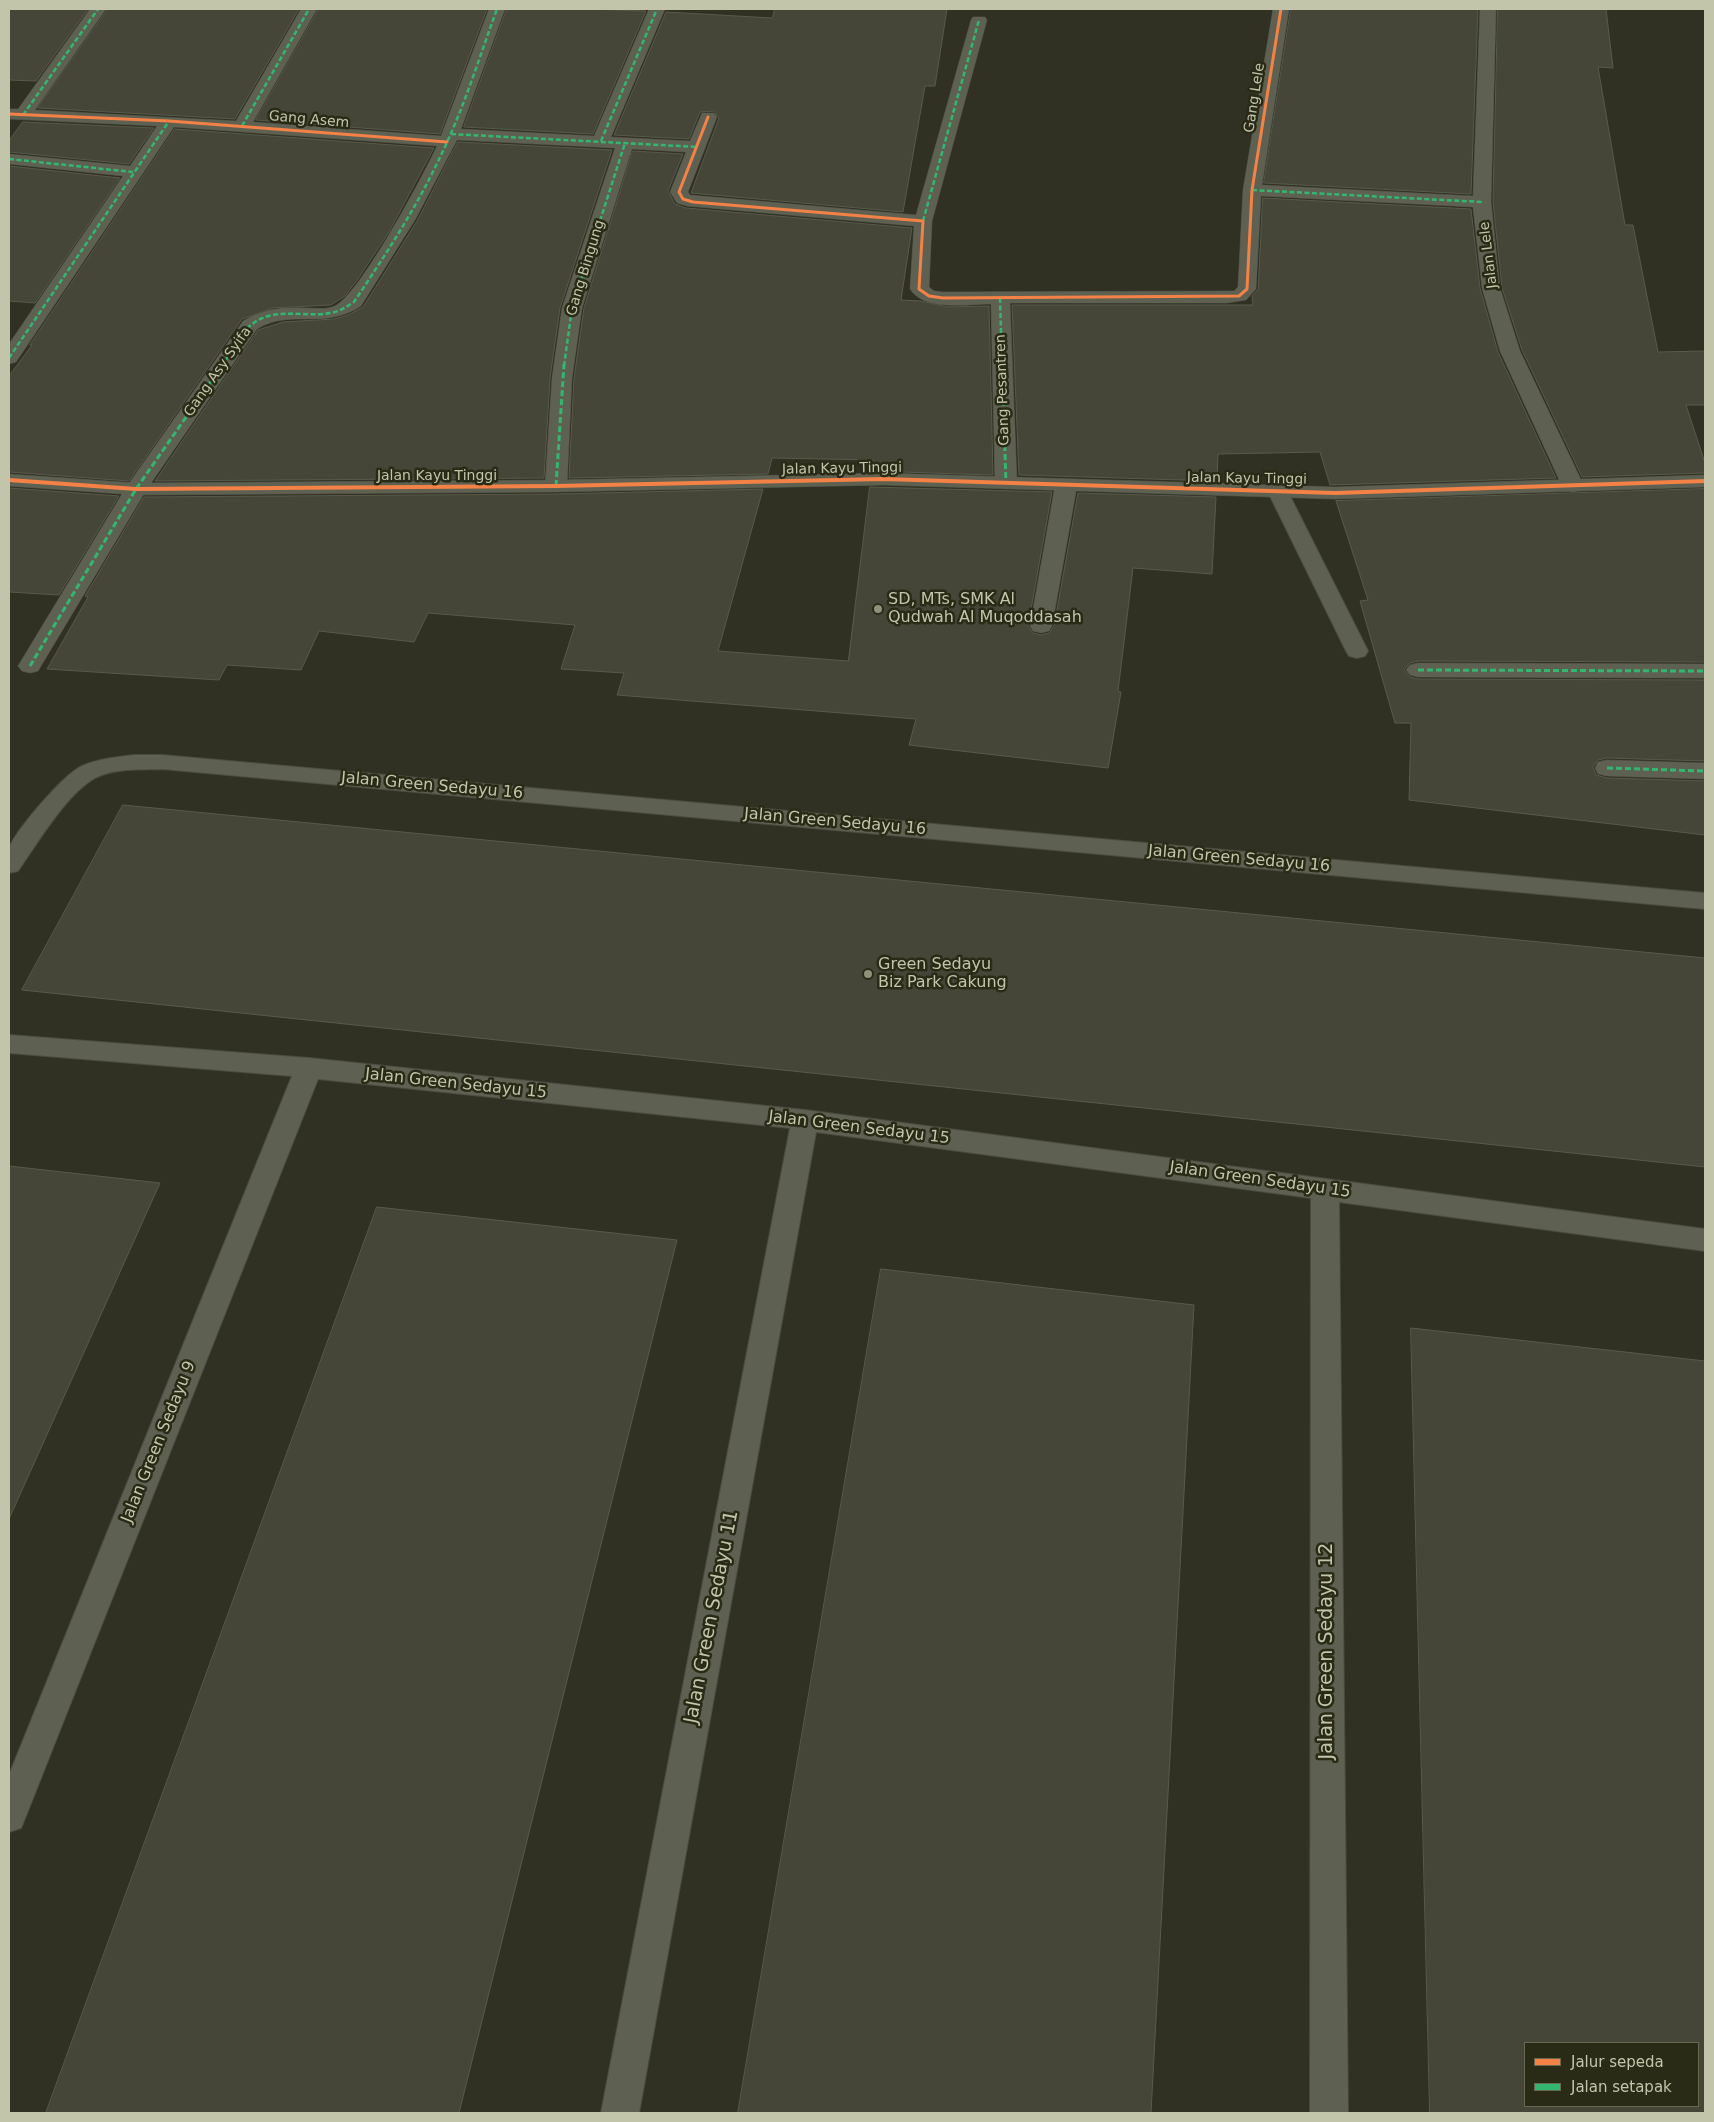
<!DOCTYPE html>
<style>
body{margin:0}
#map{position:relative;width:1714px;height:2122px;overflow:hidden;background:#303123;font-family:"DejaVu Sans",sans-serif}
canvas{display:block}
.frame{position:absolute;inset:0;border:10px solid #c2c5aa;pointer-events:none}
.legend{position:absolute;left:1524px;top:2042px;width:175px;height:65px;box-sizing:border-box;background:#2a2b16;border:1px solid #676951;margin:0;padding:6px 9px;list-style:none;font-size:15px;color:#c2c5aa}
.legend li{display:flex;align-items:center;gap:10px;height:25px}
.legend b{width:25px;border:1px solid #676951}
</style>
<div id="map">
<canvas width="1714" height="2122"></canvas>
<div class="frame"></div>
<ul class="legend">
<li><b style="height:6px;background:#f48246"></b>Jalur sepeda</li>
<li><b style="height:6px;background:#33b770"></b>Jalan setapak</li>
</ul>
</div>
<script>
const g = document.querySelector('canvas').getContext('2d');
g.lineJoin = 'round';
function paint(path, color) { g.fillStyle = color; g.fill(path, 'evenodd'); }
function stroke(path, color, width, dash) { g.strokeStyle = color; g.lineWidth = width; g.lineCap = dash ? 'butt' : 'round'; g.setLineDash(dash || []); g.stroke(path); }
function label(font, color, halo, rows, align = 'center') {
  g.font = font + ' "DejaVu Sans",sans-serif'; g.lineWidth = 5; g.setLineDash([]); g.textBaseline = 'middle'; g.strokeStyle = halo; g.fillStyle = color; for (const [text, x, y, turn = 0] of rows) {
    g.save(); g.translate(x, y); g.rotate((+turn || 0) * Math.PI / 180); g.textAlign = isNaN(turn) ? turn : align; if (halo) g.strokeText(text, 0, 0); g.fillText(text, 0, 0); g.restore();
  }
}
const building = new Path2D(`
 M9,9H88L36,81L9,80Z
 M108,9H299L235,119L38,108Z
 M319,9H487L440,134L256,120Z
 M507,9H591L646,11L593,134L464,127Z
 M775,9H947L935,86H925L903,212L691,193L719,118L714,111L700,112L689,139L614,135L666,12L772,18Z
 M1291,9H1478L1471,194L1264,183Z
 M1498,9H1606L1613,68L1598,67L1625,225H1633L1658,352L1705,351V405H1686L1705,463V473L1582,477L1522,350L1502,288L1493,202Z
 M23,122L154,128L129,164L9,152V141Z
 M175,129L434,148L389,232L358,279L345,296L331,305L273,308L242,319L129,481L9,472V376L32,345H30Z
 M458,142L612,150L560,308L550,378L544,478L155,481L258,330L283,322L334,319L348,315L363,307L417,221Z
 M633,151L683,154L668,191L675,204L686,208L912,228L901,300L921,301L947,307L989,306L993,475L872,471L874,460L772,458L768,474L569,478L574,378L584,308Z
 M9,166L120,178L35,303L9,301Z
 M1263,198L1471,209L1480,288L1498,352L1556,478L1330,485L1320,452L1218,454L1217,481L1019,475L1012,305H1253L1252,296L1258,289Z
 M870,487L1052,492L1028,626L1033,633L1041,635L1049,633L1054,626L1078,493L1216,497L1212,574L1133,568L1118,691L1121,692L1108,768L909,745L916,719L617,695L624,673L561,669L575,625L428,613L414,642L319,631L301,670L227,665L219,680L47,669L88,597L85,596L144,497L556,494L763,489L718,651L848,661Z
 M9,488L119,496L59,595L9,592Z
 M1705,489V662L1418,661L1410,663L1404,670L1410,677L1418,679L1705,680V761L1607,758L1598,760L1593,767L1596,775L1607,778L1705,781V835L1409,800L1411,723H1395L1360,601L1368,600L1336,501Z
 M123,805L1705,958V1167L22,990Z
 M9,1166L160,1183L9,1519Z
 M377,1207L677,1240L459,2113H46Z
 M881,1269L1194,1305L1151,2113H738Z
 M1411,1328L1705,1361V2113H1430ZM1525,2043H1698V2106H1525Z`);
paint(building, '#454638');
stroke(building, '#585a4a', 1);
const service = new Path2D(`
 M1278,486L1285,488L1288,492L1368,651L1365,656L1357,658L1349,656L1346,651L1268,492L1271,488Z
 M134,755H162L1705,893V909L162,769C141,770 116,768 97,777C68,791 37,844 18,871L9,873C9,865 7,853 10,846C19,827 63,775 82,766C98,759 117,757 134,755Z
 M9,1035L309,1058L805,1110L1705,1229V1251L1339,1202L1348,2113H1310L1311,1198L816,1132L639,2113H601L790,1128L318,1079L26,1816L21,1828L9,1832V1775L292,1076L9,1053Z`);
const minor = new Path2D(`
 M90,9H106L35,110L236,121L301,9H317L253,122L441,136L489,9H505L461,129L594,136L649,9H665L611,137L690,141L702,113H714L717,117L688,192L690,195L916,215L971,20L973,17H985L987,20L932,221L929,287L934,291L943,292L1234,291L1238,287L1243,190L1273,9H1289L1262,185L1473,196L1480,9H1496L1491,202L1500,288L1520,351L1584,486L1580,490L1573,492L1566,490L1562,486L1500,351L1482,288L1473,207L1261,196L1256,289L1246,300L1227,303H1010L1017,483L1013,487L1006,489L999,487L995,483L991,304C967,304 925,312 910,289L914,226L687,206L677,203L670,192L686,152L632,149L582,308L572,378L567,486L563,490L556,492L549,490L545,486L552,378L562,308L615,148L457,140L415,220L361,306C323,331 291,308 257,329L147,489L38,671L30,673L22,671L18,666L125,489L243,321C263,309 282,307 305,308C315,308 326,310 335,306C360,294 423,176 437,146L174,127L16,362L9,364V344L123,176L9,164V154L130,166L157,126L9,119V109H18Z
 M1066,480L1073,482L1077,486L1052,626L1049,631L1041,633L1033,631L1030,626L1055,486L1059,482Z
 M1418,663L1705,664V678L1418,677L1410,675L1406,670L1410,665Z
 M1607,760L1705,763V779L1607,776L1598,774L1595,768L1598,762Z`);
const tertiary = new Path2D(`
 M883,473L1335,487L1705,475V487L1335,499L883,485L556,492L136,495L9,486V474L136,483L556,480Z`);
stroke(service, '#4b4c41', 2);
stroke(minor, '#4b4c41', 1);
stroke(tertiary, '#4b4c41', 1);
paint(service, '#5e6052');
paint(minor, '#5e6052');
paint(tertiary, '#5e6052');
stroke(new Path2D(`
 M23,115L98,9
 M242,126L309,9
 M451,134L698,147
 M601,141L657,9
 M9,159L133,172
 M1252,190L1482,202
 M923,221L979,20
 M1000,298L1002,366
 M9,358L169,121
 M222,366C230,354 240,333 251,325C273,306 304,318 330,313C339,312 346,307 354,302C386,254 417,207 441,155C464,108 479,58 497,9
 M564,366L572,308L625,143`), '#33b770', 2.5, [5, 2.5]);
stroke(new Path2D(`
 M1002,364L1006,483
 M556,486L564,364
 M30,666L136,489L223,364
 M1418,670L1705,671
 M1607,768L1705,771`), '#33b770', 3, [6, 3]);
stroke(new Path2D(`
 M9,114L169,121L447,142
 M708,117L679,192L683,199L693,202L923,221L919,289L929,296L943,298L1239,296L1247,289L1252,190L1281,9`), '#f48246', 3);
stroke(new Path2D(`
 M9,480L136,489L556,486L883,479L1335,493L1705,481`), '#f48246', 4);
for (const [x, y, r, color] of [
 [878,609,5,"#8f917b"],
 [868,974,5,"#8f917b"]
]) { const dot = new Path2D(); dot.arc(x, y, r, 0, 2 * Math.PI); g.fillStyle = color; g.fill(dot); stroke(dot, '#2a2b16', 2); }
label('14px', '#c2c5aa', '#2a2b16', [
 ["Gang Lele",1255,98,-81],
 ["Gang Asem",309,120,5],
 ["Jalan Lele",1489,255,-97],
 ["Gang Bingung",586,268,-73],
 ["Gang Asy Syifa",218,372,-55],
 ["Gang Pesantren",1003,390,-92],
 ["Jalan Kayu Tinggi",842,469,-1],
 ["Jalan Kayu Tinggi",437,476],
 ["Jalan Kayu Tinggi",1247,479,1]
]);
label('16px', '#c2c5aa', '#2a2b16', [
 ["SD, MTs, SMK Al",888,600],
 ["Qudwah Al Muqoddasah",888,618],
 ["Green Sedayu",878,965],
 ["Biz Park Cakung",878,983]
], 'left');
label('16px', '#c2c5aa', '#2a2b16', [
 ["Jalan Green Sedayu 16",432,786,5],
 ["Jalan Green Sedayu 16",835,822,5],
 ["Jalan Green Sedayu 16",1239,859,5],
 ["Jalan Green Sedayu 15",456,1084,6],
 ["Jalan Green Sedayu 15",859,1128,7],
 ["Jalan Green Sedayu 15",1260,1180,8],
 ["Jalan Green Sedayu 9",159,1442,-68]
]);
label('19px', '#c2c5aa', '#2a2b16', [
 ["Jalan Green Sedayu 11",712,1617,-79],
 ["Jalan Green Sedayu 12",1327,1651,-90]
]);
</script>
